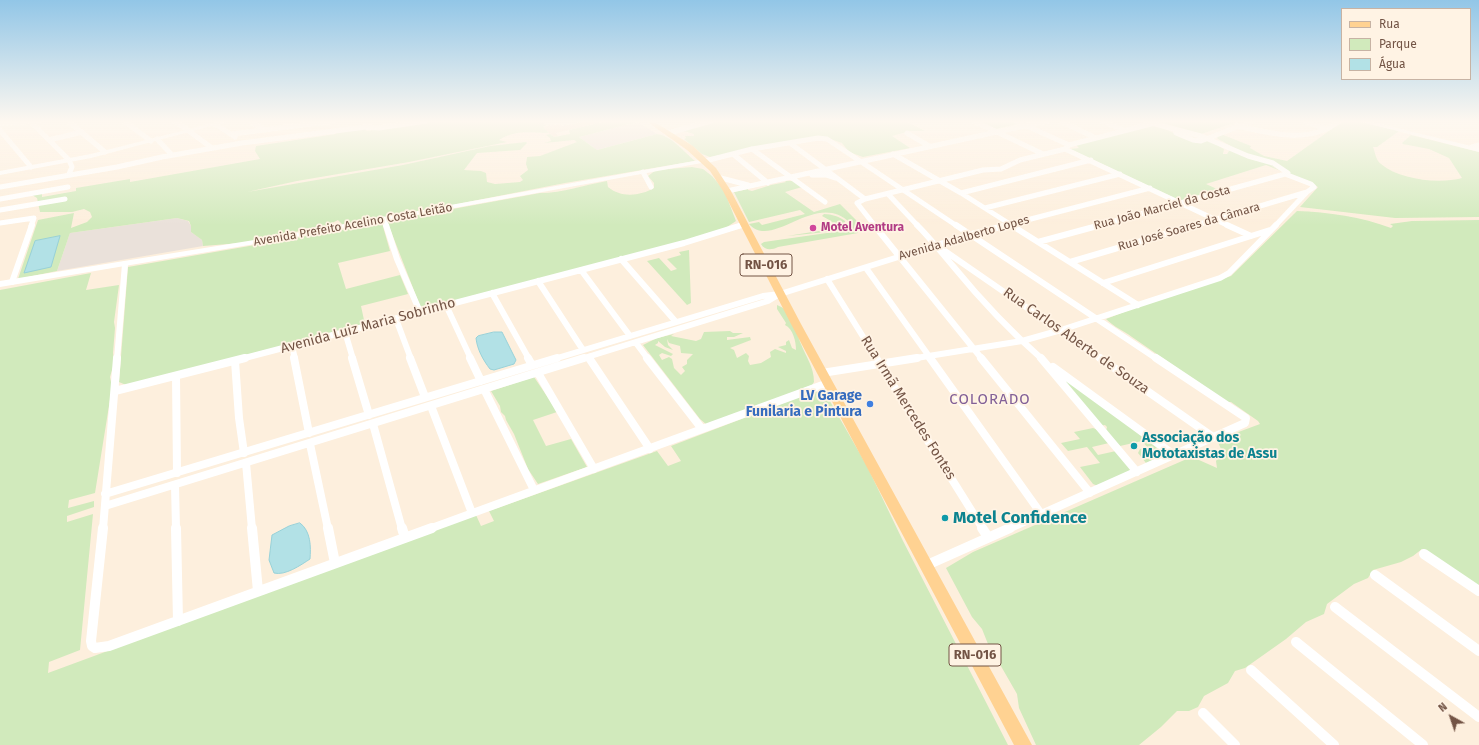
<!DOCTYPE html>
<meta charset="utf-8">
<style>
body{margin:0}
#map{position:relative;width:1479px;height:745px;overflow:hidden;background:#fdefdd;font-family:"Fira Sans",sans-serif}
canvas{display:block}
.legend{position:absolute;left:1341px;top:8px;width:130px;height:72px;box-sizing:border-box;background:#fff3e4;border:1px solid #c7b3a4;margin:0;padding:5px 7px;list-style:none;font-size:12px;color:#735445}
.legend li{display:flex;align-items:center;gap:8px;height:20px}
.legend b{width:20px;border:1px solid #c7b3a4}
.north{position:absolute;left:1431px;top:697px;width:40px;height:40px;-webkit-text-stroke:3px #fff3e4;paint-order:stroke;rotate:320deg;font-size:11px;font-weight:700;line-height:16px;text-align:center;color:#735445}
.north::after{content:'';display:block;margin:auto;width:14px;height:18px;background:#735445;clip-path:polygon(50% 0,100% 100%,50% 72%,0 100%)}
</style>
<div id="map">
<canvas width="1479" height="745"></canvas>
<ul class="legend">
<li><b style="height:5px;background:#ffd292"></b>Rua</li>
<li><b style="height:11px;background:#d1eabc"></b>Parque</li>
<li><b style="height:11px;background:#b2e1e6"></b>Água</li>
</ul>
<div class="north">N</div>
</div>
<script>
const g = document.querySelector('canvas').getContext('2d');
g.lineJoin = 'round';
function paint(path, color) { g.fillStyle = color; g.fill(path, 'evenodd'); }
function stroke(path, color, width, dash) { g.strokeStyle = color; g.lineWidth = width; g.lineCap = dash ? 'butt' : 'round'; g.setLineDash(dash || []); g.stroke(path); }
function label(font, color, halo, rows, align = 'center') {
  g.font = font + ' "Fira Sans",sans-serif'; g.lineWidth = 3.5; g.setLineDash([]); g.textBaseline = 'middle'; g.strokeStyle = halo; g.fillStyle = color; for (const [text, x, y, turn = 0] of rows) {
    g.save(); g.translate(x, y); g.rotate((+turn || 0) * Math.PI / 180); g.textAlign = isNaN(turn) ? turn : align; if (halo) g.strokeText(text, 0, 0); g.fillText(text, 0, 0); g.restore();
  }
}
paint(new Path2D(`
 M585,121H606L556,133L558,136L554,137L542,127L560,124L563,126Z`), '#f5e0cb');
paint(new Path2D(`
 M638,122L657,134L597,150L579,137Z
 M177,218L188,221L191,226V232L202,240L203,246L57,271L70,233Z`), '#eae1da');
paint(new Path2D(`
 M434,121H542L536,122L538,124L543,123L546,126L543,127L549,133C530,133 517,129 499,140L507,142L409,162L297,181L247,192L403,165L490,146L526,142L527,143L520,150L477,153L464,170L481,171L486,173L487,182L495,184L520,182L523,180L520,176L528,170L526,164L527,157L540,156L577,142L574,140L544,143L551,141L550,138L546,135L550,134L554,137L570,134L569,130L606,121H634L638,122L579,137L597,150L657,134C672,136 684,152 695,161L565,183L350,225L342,224L338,220L326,226L269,237L254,242L203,246L202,240L191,232V226L189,221L177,218L70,233L57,271L18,279L38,220L74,213L71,228L87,222L92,217L90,212L84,209L72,212H40L37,198L32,195L42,194V197L76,191V188L130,179V182L260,159L255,151L256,146L336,134V132L365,129L367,131Z
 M713,121H906L925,131H910L892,136L910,148L863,157L849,152L842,143L824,137L710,157L702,154L684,139L686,138L685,136H694V134L684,131V130Z
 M975,121H1013L1018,124L996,129Z
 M1151,121H1240L1201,134Z
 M1343,121H1356L1399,131L1377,147H1373C1375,152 1376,161 1381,164C1400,180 1439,184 1462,178L1449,158L1429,149L1403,144L1402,143L1411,135L1479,152V217L1395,218L1300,207L1318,187L1242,152L1218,139L1217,137L1221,134L1251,146L1250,148L1264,156L1287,161Z
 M1152,125L1160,127L1197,143L1207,139L1224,149L1223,154H1227L1229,151L1228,149L1268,164L1281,171L1266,165L1206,184L1219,190L1181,201L1070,149L1079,148L1076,145Z
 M692,167L703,169L712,176L724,190L736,221L721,231L426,308L420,306L387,221L540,193C563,193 584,185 607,181L608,187C621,198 640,196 654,188V183L648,176L656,170Z
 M785,181H793L802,187L785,192L814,212L840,204L864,228L857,230L858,233L778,247C772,250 765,251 761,244L764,242L841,231L848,228L850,223C816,189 773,251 749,224L759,222L762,225L805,214L800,210L749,222L734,192L748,189V190L752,191L771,185L786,182Z
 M1297,211C1328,212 1362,217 1391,228L1393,226L1390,224L1412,221L1479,220V587L1422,549L1413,556L1401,562L1373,570L1368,578L1354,584L1327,604L1324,614L1306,622L1286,639L1245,668L1235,671L1228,683L1204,696L1198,707L1189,711H1177L1161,727L1139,745H1036L1019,708L1017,694L998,661L1000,653L988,644L982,629L972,617L946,568L973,552L1189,458L1199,460L1217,468L1216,461L1221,454V449L1217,440L1260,424L1258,421L1231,402H1228C1196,380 1163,359 1132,337C1124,331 1114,327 1106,319L1145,304L1231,276Z
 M824,214C832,214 840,217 845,221V226L836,231L787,236L838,228L831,221L822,216Z
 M382,223L390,251L338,263L346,289L400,275L408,294L361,306L364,320L370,324L126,385L119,382L128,267Z
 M689,250L691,303L687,305L647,261L659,258L671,271L677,269L667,259L681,255L679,252Z
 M91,273L86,290L119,285L114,322L115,328L113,353L114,363L110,377L112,387L95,493L69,500L68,508L94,501V507L67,516V522L93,514L80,650L49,662L48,673L476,515L481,526L494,521L489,511L657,451L668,466L681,461L671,446L812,392L820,391L827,396L867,466L903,541L1008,745H0V290Z
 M777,305C792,310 796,332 801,344C806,357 814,367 814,382L812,385L707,425L700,419L643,345L657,338L674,334L671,336L696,341L701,339L704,332L730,331L733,333H743L734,337H727V340L750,337L751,340L730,348L734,350L737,358L746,353L749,356L748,361L750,365L761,363L771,357L770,352L775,349L786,353V351L778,347L786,345V342L789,340L792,348L796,350C796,341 793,329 785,325L786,323L777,309ZM667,339L669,343L680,346L681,353L693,354L687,360V364L682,367L685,371L681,375L674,368L672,359L669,357L662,360L659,355L662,353L671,356L673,354L655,345L658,343V341L665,347L673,350L668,345Z
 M1056,375L1077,386L1157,448L1163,456L1146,463L1138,453L1140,449L1147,447L1142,441L1120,446L1106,431L1107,427L1105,425L1100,426Z
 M534,377L557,411V412L533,420L546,446L571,439L587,467L538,484L528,469L514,434L506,420L505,416L501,412L500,406L491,391Z
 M1093,428L1098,430L1109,443L1092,447L1098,455L1116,451L1131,470L1098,486L1093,484L1080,467L1100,463L1087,447L1068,451L1061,443L1080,439L1074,432Z`), '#d1eabc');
const water = new Path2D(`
 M60,236L51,267L24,273L35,241Z
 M494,332H502L516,360L514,364L494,370L490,369C483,360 477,349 476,338L478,336Z
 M300,523C311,531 311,547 310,559C301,565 285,576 274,573L269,560L272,535L289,526Z`);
paint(water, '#b2e1e6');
stroke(water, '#98d1d8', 1);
stroke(new Path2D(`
 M68,121L105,152
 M124,121L151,141
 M175,121L212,148
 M250,121L265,130
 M974,121L1043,154
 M1016,121L1069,145
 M1060,121L1096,138
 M1102,121L1124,130
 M1144,121L1201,136L1248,156L1273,163L1288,173L1285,174
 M1304,121L1327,129
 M31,122L69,160L72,167L69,174
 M215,124L235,137
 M1237,126C1265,132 1296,141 1324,130C1329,128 1335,124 1340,121
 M0,130L31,167
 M669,133L711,121
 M907,133L929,146
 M1176,133L1193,140L1201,141L1252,121
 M232,134L334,121
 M157,139L172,155
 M49,140L82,132
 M790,143L865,199
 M1472,147L1479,145
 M752,149L825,202
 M1065,149L1069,145L1151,124
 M733,154L768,183
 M893,154L961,193L1013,226
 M705,161L752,149L818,138L827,139L957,226
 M643,172L651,187
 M812,175H826L835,178
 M717,177L748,185
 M0,187L117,167L162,157L242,143L366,127L379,128L426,121
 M727,191L1047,121
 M961,193L1091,160
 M888,194L918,226
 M0,199L68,187
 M985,208L1120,174
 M0,210L65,199
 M384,219L386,226
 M0,223L34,218L31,226
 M739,226L744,224
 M875,226L857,203L865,199L983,170L1001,169L1020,160L1065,149L1229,226
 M1004,226L1150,188
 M1097,226L1285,174
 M1193,226L1307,192
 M1275,226L1307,192L1314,187L1311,184L1285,174`), '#fff', 5);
stroke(new Path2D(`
 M386,225L397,259L420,312
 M874,225L982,359
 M917,225C930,238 941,252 953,266C980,299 1010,331 1042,359
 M956,225L1157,359
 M1011,225L1138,305
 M1227,225L1251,236
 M1038,242L1101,225
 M942,249L1101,359
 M621,259L676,322
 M1070,262L1196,225
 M866,268L931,359
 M581,270L630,336
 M827,279L877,359
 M538,281L583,350
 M12,282L32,225
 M1103,283L1270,230
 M492,293L529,359
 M446,305L471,359
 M396,319L411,359
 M345,332L353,359
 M636,343L648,359
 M292,346L295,359
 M588,357L589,359
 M117,359L125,264
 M241,359L684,243L742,225
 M554,359L763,296L780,294L972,234L1008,225
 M581,359L768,301L778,295
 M910,359L1022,341L1061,330L1220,278L1229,273L1276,225`), '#fff', 6);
stroke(new Path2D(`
 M294,358L309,433
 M352,358L369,415
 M410,358L425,397
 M470,358L481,381
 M528,358L532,365
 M589,358L650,449
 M647,358L702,429
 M876,358L983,529
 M930,358L1042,515
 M981,358L1090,493
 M1041,358L1137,472
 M1100,358L1213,437
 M235,361L239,418L244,453
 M1053,367L1174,455
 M538,373L594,469
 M822,373L917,358
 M176,376L177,473
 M484,389L534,490
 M115,391L245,358
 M431,406L472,513
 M373,424L402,529
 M310,444L328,529
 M246,463L252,529
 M175,485L176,529
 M105,494L557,358
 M105,506L584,358
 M103,529L117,358
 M429,529L828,383
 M1008,529L1245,423L1246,418L1156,358`), '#fff', 8);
stroke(new Path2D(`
 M103,528L91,641L92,646L95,648L109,646L432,528
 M176,528L178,621
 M252,528L258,591
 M328,528L335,563
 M402,528L405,538
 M982,528L988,537
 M1424,554L1479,591
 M927,565L1010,528
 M1375,575L1479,651
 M1335,607L1479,717
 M1296,642L1423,745
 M1251,670L1334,745
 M1203,713L1235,745`), '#fff', 10);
paint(new Path2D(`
 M20,121H43L40,123L0,126L1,122Z
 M221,121H230L91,158L0,175V171L91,154Z
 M1359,121H1368L1479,148V152Z
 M705,159L707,160V162L279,240L0,287V281L279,236Z`), '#fff');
paint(new Path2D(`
 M646,121H653L693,146L716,168L731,191L801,324L1032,745H1014L791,324L723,191L710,171L687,150Z`), '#ffd292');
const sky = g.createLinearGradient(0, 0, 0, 225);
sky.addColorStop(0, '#92c6e7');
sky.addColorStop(0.54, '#fef8f0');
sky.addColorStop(1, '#fef8f000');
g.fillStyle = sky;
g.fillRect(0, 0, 1479, 225);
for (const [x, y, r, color] of [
 [813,228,4,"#d1479c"],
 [870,404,4,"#3f7fe0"],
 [1134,446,4,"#0f9aa8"],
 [945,518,4,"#0f9aa8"]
]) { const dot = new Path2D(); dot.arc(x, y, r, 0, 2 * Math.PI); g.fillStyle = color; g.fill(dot); stroke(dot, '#fff3e4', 1.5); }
label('12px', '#735445', '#fff3e4', [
 ["Rua João Marciel da Costa",1162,208,-15],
 ["Avenida Prefeito Acelino Costa Leitão",353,225,-10],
 ["Rua José Soares da Câmara",1189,227,-16],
 ["Avenida Adalberto Lopes",964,238,-16]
]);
label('bold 12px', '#b23c85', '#fff3e4', [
 ["Motel Aventura",821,228]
], 'left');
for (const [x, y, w] of [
 [766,265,52],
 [975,655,52]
]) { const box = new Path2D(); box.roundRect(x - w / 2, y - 11, w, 22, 3); g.fillStyle = '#fff3e4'; g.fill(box); stroke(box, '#735445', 1); }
label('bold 13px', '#735445', null, [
 ["RN-016",766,265],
 ["RN-016",975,655]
]);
label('14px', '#735445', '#fff3e4', [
 ["Avenida Luiz Maria Sobrinho",368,326,-15],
 ["Rua Carlos Aberto de Souza",1076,341,35],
 ["Rua Irmã Mercedes Fontes",908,408,58]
]);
label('bold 14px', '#366cbe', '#fff3e4', [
 ["LV Garage",862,396],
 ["Funilaria e Pintura",862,412]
], 'right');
label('bold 14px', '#0d838f', '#fff3e4', [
 ["Associação dos",1142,438],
 ["Mototaxistas de Assu",1142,454]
], 'left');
g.letterSpacing = '1px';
label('15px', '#826097', '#fff3e4', [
 ["COLORADO",990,400]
]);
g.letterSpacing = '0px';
label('bold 17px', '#0d838f', '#fff3e4', [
 ["Motel Confidence",953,518]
], 'left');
</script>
